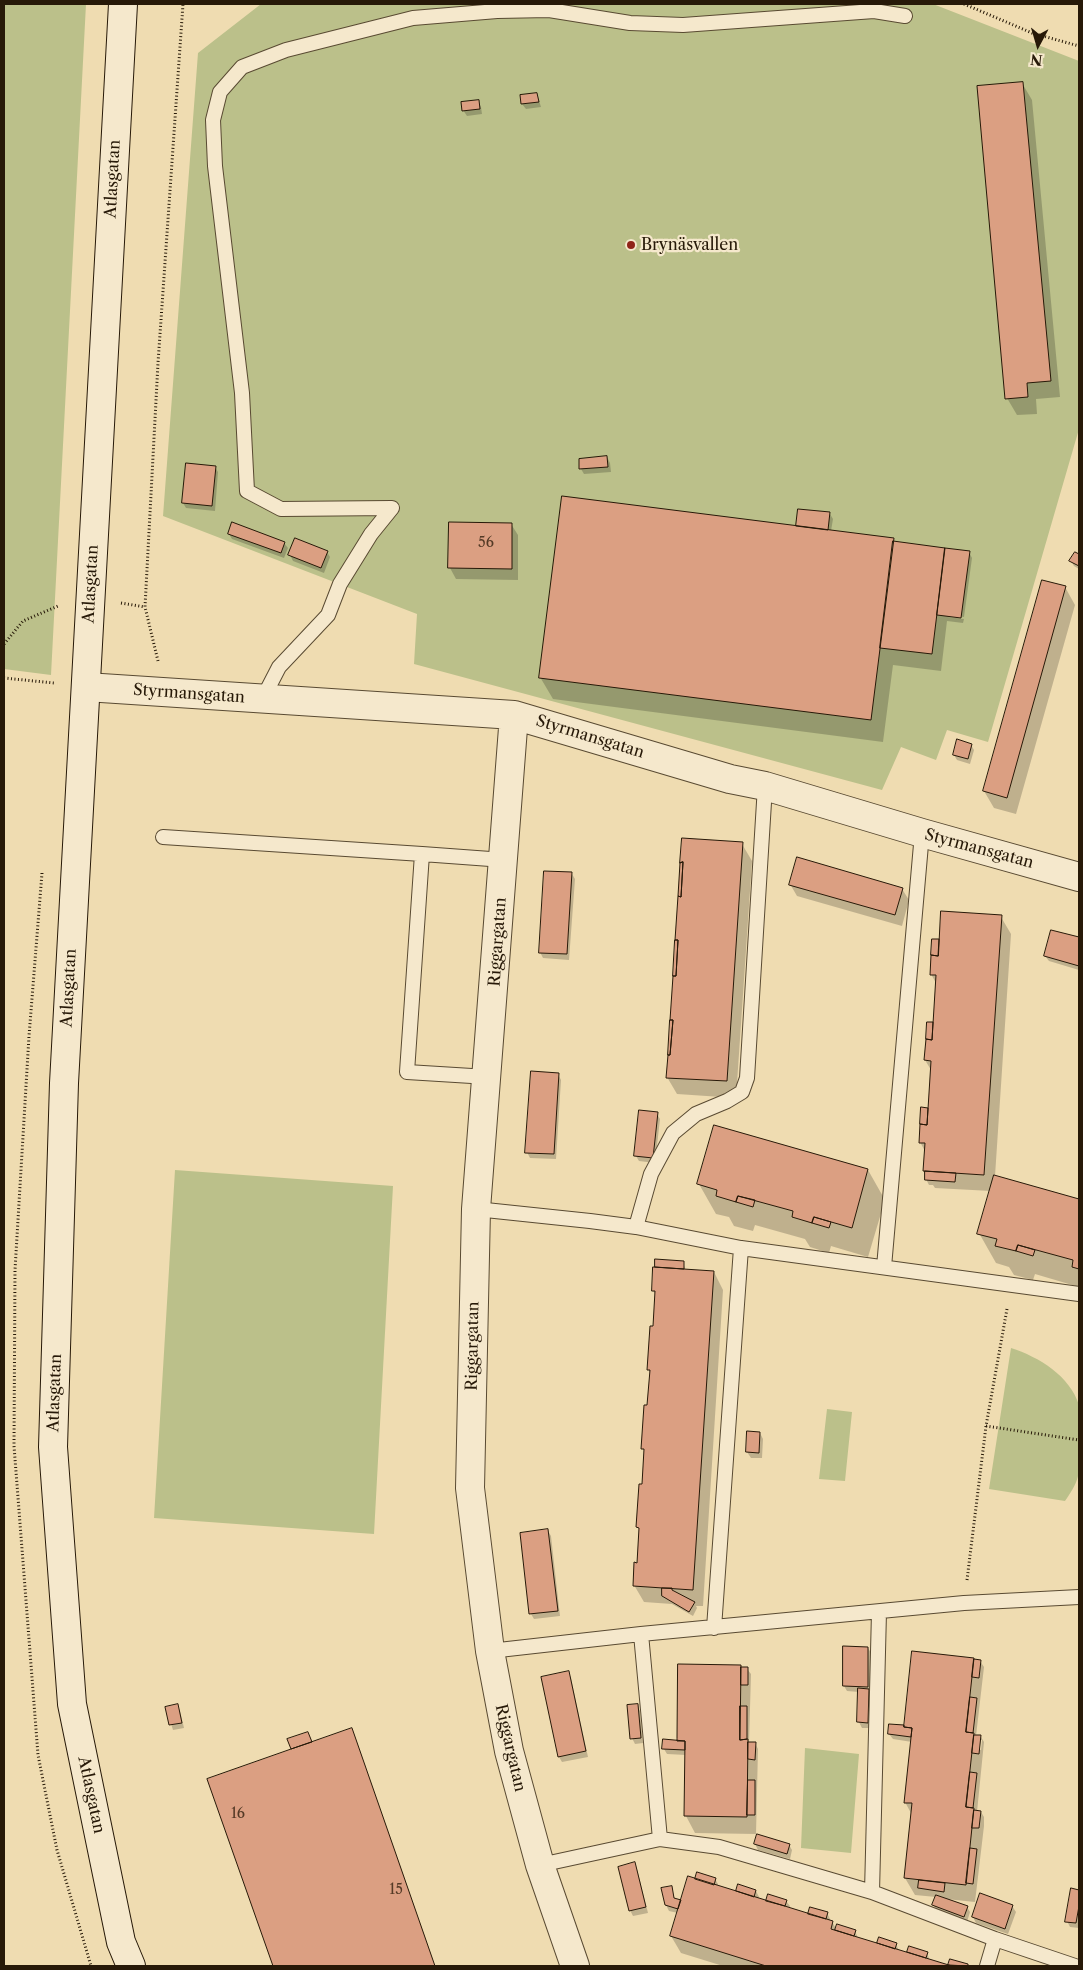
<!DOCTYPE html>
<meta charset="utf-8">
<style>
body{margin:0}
#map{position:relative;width:1083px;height:1970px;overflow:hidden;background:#efdcb1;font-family:"Libre Caslon Text",serif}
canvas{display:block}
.frame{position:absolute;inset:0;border:5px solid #271908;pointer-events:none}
.north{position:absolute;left:1013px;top:20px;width:50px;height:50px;-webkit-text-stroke:4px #f5e8cc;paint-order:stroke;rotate:186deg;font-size:14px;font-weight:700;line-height:20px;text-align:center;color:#271908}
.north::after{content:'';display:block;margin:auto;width:18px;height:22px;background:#271908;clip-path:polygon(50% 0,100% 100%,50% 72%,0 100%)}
</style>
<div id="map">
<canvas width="1083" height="1970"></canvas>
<div class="frame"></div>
<div class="north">N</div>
</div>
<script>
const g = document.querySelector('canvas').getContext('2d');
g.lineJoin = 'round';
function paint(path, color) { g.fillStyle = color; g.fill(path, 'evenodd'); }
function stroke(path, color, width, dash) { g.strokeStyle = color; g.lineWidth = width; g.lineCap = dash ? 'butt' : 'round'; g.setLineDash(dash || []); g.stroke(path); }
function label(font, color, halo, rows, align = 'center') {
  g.font = font + ' "Libre Caslon Text",serif'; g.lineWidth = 4.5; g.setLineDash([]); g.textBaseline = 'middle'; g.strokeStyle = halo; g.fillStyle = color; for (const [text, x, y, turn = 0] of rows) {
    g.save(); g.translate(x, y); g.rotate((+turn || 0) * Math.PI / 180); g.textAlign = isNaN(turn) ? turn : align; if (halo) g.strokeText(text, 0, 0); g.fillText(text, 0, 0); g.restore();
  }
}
paint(new Path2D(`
 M4,4H86L51,675L4,669Z
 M261,4H933L1079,61V429L988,742L947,730L936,760L901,747L882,790L414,664L417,614L163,516L198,53Z
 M175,1170L393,1186L374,1534L154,1518Z
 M1011,1348C1039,1357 1070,1376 1079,1405C1082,1416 1079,1432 1079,1444C1079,1473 1082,1477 1065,1501L989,1489Z
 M827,1409L852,1412L845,1481L819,1479Z
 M805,1748L859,1754L851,1853L801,1848Z`), '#bbc08a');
paint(new Path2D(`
 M1022,83L1032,100L1060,397L1036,399L1037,414L1017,415L1007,398Z
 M537,94L541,107L526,109L522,104Z
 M478,101L481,107L482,114L467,116L463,110Z
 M607,457L610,463L611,472L584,474L581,469L580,460Z
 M215,467L218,472L215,511L186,508L183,503Z
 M830,514L833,519L831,531L893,539L895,543L969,552L972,558L964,617L948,615V617L964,619L963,623L947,621L941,671L893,665L883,742L553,699L540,677L798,527Z
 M511,524L518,535V580L456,579L450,568Z
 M229,534L284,543L288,548L284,558L232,539Z
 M327,552L330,557L324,573L293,561L290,555Z
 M1075,553L1079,555V569L1074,566L1071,561Z
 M1065,587L1075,605L1016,814L994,808L984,791Z
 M971,745L974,750L970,764L957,760L954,755Z
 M742,844L752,861L736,1098L677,1094L667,1077Z
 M572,874L575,879L569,960L543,958L540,952Z
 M790,884L902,889L909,900L902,926L797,896Z
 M1001,917L1011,934L995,1176L1079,1200V1287L1035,1274L1033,1280L1014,1275L1009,1267L996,1263L979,1233L991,1191L935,1188L933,1185H929L926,1179V1153L920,1142L927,1109L929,1112L931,1070L925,1060L928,1023H934L937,985L931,974L933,940L940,941Z
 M1052,931L1079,939V970L1049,961L1045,956Z
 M558,1074L561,1080L556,1159L530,1158L527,1152Z
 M657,1114L660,1119L655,1163L639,1161L636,1156Z
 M868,1170L885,1200L868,1257L831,1246L829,1253L810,1247L805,1239L755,1225L753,1231L734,1226L729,1217L716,1214L699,1184Z
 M683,1263L686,1271L714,1272L723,1290L703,1606H696L697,1608L693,1616L672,1604L644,1602L634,1585L638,1564L640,1532L638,1527L643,1485L645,1453L643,1448L649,1407L651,1374L648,1369L654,1327L656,1295L653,1291L658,1269L656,1267Z
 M748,1433H760L763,1439L762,1458H751L747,1452Z
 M548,1531L551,1536L560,1616L534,1619L531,1614L522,1534Z
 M868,1648L871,1653L870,1728H862L859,1722V1692L847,1691L844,1686Z
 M973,1659L980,1661L984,1667L976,1736L981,1737L984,1742L977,1812H981L984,1817V1826L975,1902L946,1899L967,1907L970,1912L967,1922L937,1910L933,1905L936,1897L915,1895L905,1878L912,1815L905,1802L912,1742L893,1739L889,1734L905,1728ZM979,1740H982L981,1750L978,1749Z
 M740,1666L742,1669H747L751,1674L749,1743H755L758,1749L756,1834L695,1833L686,1816V1755L667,1754L664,1749L679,1742Z
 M568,1672L571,1678L588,1757L562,1762L559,1757L542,1678Z
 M177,1705L180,1711L184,1728L173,1730L166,1708Z
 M637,1705L640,1711L643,1743L635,1744L632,1738Z
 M354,1735L435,1966H275L209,1779L292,1750L289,1740L311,1739L312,1743Z
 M755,1844L789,1845L792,1850L790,1859L758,1850Z
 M634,1864L637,1869L648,1913L633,1916L630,1910Z
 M715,1879L718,1884L717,1887L739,1893L738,1886L756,1891L759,1897L758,1899L767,1902L786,1901L790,1906L789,1909L809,1915L827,1913L830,1919V1921L832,1922L837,1930L855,1931L858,1938L877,1944L879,1938L896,1944L899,1951L908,1954L910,1948L927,1953L930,1961L948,1966H723L681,1953L671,1936L678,1913L669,1911L666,1905L671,1887L675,1900L682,1901L696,1880Z
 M1072,1890L1079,1891V1928L1070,1927L1067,1921Z
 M1012,1906L1016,1912L1008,1934L976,1923L973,1917Z
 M951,1960L968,1965V1966H949Z`), '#0003');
const building = new Path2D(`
 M1023,82L1051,381L1027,383L1028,397L1005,399L977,86Z
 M537,93L539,102L521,104L520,95Z
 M479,100L480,109L462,111L461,102Z
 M607,456L608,467L579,469V459Z
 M186,463L216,466L212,506L182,503Z
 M562,496L894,538L871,720L539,678Z
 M798,509L830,512L828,530L796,526Z
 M232,522L285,542L281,553L228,534Z
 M449,522L512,523V569L448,568Z
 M295,538L328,551L321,568L288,555Z
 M893,541L945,548L932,654L880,648Z
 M945,548L970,551L961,618L937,615Z
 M1075,552L1079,554V566L1069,561Z
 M1042,580L1066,586L1007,798L983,791Z
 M957,739L972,744L968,759L953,755Z
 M682,838L743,842L727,1081L666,1078L668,1055H670L673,1020H670L673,976H676L678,940H675L678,896L681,897L683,862L680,863Z
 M797,857L903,888L895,915L789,885Z
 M683,862L681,897L678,896L680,863Z
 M544,871L572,872L567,954L539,953Z
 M941,911L1002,915L984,1175L923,1171L925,1143H919L920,1124L927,1125L931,1061L924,1060L926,1039L932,1040L936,975H930L931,955L938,956Z
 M1051,930L1079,937V966L1044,956Z
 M932,939H939L938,956L931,955Z
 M675,940H678L676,976H673Z
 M670,1020H673L670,1055H668Z
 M927,1022H933L932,1040L926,1039Z
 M531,1071L559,1073L554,1154L525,1153Z
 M921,1107L928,1108L927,1125L920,1124Z
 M639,1110L658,1112L653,1158L634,1156Z
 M714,1125L868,1169L852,1228L814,1217L812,1223L792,1217L793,1211L738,1196L736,1202L716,1196L717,1190L697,1184Z
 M925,1171L956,1173L955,1182L925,1180Z
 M994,1175L1079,1199V1269L1072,1267L1073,1260L1018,1245L1016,1251L995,1246L997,1239L977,1234Z
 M738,1196L755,1200L753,1207L736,1202Z
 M814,1217L831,1222L829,1228L812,1223Z
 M1018,1245L1035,1250L1033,1256L1016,1251Z
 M655,1259L684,1261V1269L655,1267Z
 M653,1267L714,1271L693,1590L633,1586L634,1562L637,1563L639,1528L636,1527L639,1484H642L644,1449H641L644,1405H647L650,1370H647L650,1326H653L655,1291H652Z
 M747,1431L760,1432L759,1453L746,1452Z
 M548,1529L558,1611L529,1614L520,1533Z
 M662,1588H672V1590L695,1602L689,1612L662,1596Z
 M843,1646L868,1647V1687L843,1686Z
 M912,1651L974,1658L966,1732L974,1733L966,1807L974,1808L966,1885L904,1878L912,1803H904L912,1728L904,1727Z
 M974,1659L981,1660L979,1678L972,1677Z
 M678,1664L741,1665L740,1740L748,1739L747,1817L684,1816L685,1741H677V1739Z
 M741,1667H748V1685H741Z
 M569,1671L586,1751L558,1757L541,1677Z
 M858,1688L869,1689L868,1723L857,1722Z
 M970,1697L977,1698L973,1733L966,1732Z
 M178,1704L182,1723L169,1725L165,1707Z
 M638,1704L641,1738L630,1739L627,1705Z
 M740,1706H747V1739L740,1740Z
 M889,1724L904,1725V1727L912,1728L911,1737L888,1734Z
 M352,1728L435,1966H273L207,1779Z
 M308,1732L312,1742L291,1749L287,1739Z
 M974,1735H981L979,1754L972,1753Z
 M663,1739L685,1741V1750L662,1749Z
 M748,1742H756L755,1760L748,1759Z
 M970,1772L977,1773L973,1808L966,1807Z
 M748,1780H755V1815H747Z
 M974,1810L981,1811L979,1828H972Z
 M757,1834L790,1844L787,1854L754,1844Z
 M970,1848L977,1849L973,1884L966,1883Z
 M635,1862L646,1907L629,1911L618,1867Z
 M697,1872L716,1878L714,1885L695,1879Z
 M688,1876L833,1921L831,1929L952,1966H766L670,1936Z
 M919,1880L945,1883L944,1892L918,1888Z
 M738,1884L756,1890L754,1897L736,1891Z
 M672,1886L674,1898L681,1900L678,1909L665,1905L661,1888Z
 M1071,1888L1079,1890V1906L1076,1923L1065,1922Z
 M980,1893L1013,1905L1005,1929L972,1917Z
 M768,1894L787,1900L785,1906L766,1901Z
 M936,1895L968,1906L964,1917L932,1905Z
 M810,1907L828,1912L826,1919L808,1914Z
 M837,1924L856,1930L854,1936L835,1930Z
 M879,1937L897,1943L895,1949L877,1943Z
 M909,1946L928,1952L926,1958L907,1952Z
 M950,1959L968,1964V1966L948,1965Z`);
paint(building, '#db9f82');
stroke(building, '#271908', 1);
const lane = new Path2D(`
 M263,698L279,667L328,615L340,584L371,534L392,508L281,509L247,491L242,393L215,166L213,120L220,92L242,67L286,50L413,18L497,11L549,10L630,23L683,25L874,11L905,16
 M163,837L422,854
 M488,1077L407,1072L422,854L504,860
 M476,1209L590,1221L636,1227L741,1248L1079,1294
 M636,1227L651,1174L673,1133L696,1114L727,1101L742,1092L747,1078L765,786
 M884,1267L922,833
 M714,1628L741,1248
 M641,1634L660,1839
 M490,1651L641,1634L964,1603L1079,1597
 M540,1865L660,1839L719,1847L872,1892L995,1939L1075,1966
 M872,1892L879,1612
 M987,1966L995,1939`);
const street = new Path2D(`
 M86,687L514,715L730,779L765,786L922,833L1079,877
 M514,715L476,1209L470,1488L490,1651L509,1751L540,1865L575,1966`);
const secondary = new Path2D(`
 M123,4L64,1083L53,1447L72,1704L121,1942L131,1966`);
stroke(lane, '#594a32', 16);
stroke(street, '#594a32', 30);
stroke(secondary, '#271908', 30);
stroke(new Path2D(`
 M964,4L1032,33L1079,46
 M121,603L145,607
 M4,644L23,621L58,606
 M158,661L145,607L158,363L183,4
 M4,678L54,683
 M42,873L29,1036L15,1270L14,1446L38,1755L57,1850L91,1966
 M986,1426L1079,1440
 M967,1580L986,1426L1007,1309`), '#271908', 3, [1, 2.5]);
stroke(lane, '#f5e8cc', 14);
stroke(street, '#f5e8cc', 28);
stroke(secondary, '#f5e8cc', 28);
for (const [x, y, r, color] of [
 [631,245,5,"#8f2418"]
]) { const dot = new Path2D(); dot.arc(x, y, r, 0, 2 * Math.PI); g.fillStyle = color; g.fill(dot); stroke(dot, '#f5e8cc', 2); }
label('14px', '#543a26', null, [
 ["56",486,543],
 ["16",238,1814],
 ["15",396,1890]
]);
label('16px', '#271908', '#f5e8cc', [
 ["Atlasgatan",113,179,-87],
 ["Atlasgatan",91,584,-87],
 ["Styrmansgatan",189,694,4],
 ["Styrmansgatan",590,737,17],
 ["Styrmansgatan",979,849,15],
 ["Riggargatan",498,942,-86],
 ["Atlasgatan",69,988,-87],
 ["Riggargatan",473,1346,-89],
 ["Atlasgatan",55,1393,-88],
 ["Riggargatan",510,1748,77],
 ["Atlasgatan",91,1795,78]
]);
label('16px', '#271908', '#f5e8cc', [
 ["Brynäsvallen",641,245]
], 'left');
</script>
